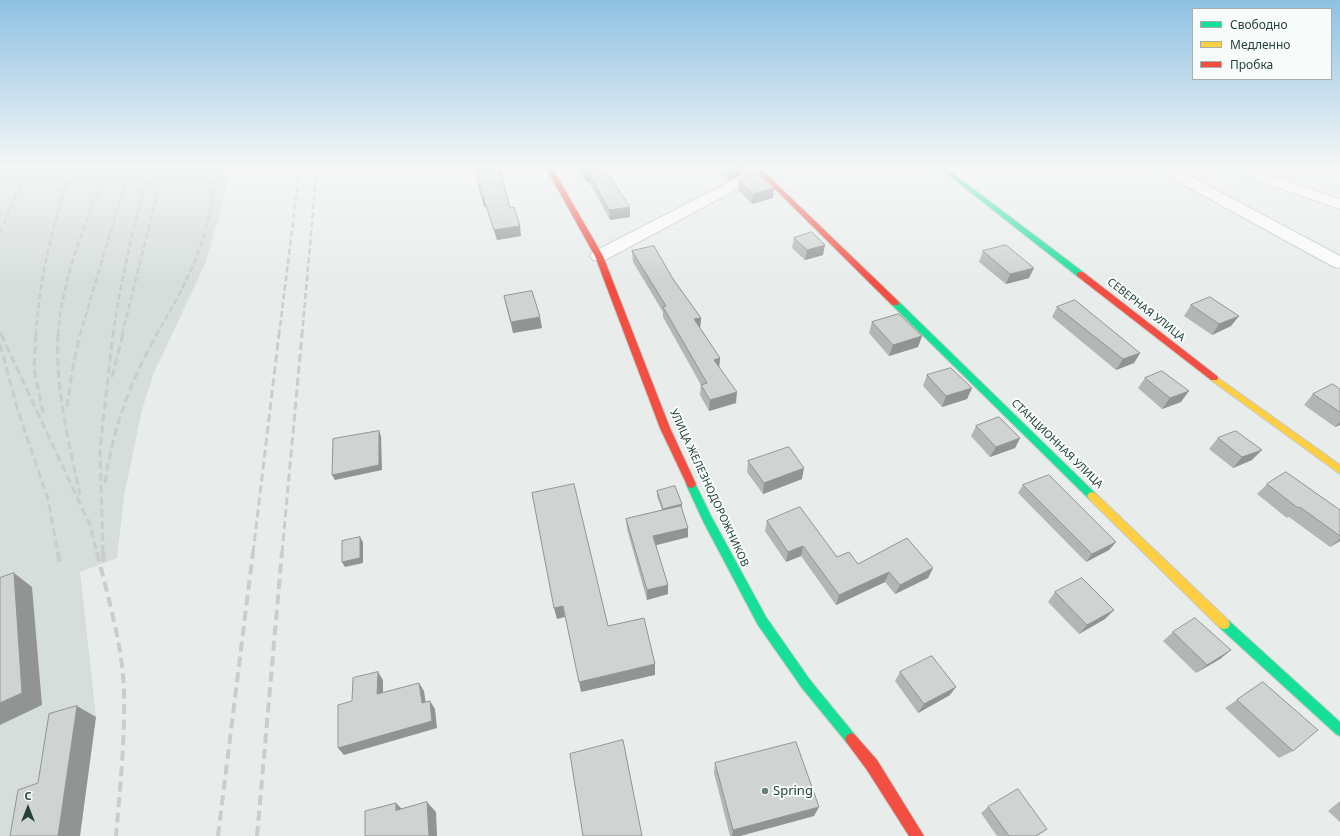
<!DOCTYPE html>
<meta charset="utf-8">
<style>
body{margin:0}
#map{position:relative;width:1340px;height:836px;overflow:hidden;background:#e8edeb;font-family:"Noto Sans",sans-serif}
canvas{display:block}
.legend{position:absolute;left:1192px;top:8px;width:140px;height:72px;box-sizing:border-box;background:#f7fbf9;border:1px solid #a3b1ad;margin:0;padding:5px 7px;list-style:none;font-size:12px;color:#24423a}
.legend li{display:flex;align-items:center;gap:8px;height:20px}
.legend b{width:20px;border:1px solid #a3b1ad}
.north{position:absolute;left:8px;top:788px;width:40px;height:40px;-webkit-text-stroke:3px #f7fbf9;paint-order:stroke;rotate:0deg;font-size:11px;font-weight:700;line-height:16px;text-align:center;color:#24423a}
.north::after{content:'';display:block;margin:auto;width:14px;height:18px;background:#24423a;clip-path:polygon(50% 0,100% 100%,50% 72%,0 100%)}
</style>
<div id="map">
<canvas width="1340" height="836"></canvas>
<ul class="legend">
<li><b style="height:5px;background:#16e098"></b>Свободно</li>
<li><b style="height:5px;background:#ffcf43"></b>Медленно</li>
<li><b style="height:5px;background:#f24e42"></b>Пробка</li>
</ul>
<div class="north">С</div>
</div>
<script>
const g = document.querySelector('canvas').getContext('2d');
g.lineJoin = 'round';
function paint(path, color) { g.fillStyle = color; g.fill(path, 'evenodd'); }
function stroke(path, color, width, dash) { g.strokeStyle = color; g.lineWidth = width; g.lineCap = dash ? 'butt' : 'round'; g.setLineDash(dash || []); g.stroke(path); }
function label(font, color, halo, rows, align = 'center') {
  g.font = font + ' "Noto Sans",sans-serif'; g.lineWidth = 4; g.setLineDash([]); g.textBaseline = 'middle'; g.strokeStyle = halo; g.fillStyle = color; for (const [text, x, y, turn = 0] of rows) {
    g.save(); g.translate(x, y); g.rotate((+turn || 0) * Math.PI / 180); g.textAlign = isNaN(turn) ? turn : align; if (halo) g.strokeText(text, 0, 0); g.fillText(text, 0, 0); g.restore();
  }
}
paint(new Path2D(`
 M0,166H230L223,203L205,264L153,375L142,410L124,496L117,558L80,572L96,717L80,836H0Z`), '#d6dedb');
const street = new Path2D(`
 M761,166H783L780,169L765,174L605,260L599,261L593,260L590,256L593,252Z
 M1153,166H1171L1340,256V268L1334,267L1155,169Z
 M1221,166H1243L1340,199V209L1224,169Z`);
const fast = new Path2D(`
 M937,166H943L1083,272V276H1077Z
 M892,301H898L1095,493L1097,496L1095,499L1092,500L1089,499L892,305L891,303Z
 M691,480L694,481L711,516L766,617L810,680L855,735L857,739L855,743L851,745L847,743L802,688L758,625L703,521L686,484L688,481Z
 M1224,619L1228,620L1340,722V736L1336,734L1220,628L1218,624L1220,620Z`);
const slow = new Path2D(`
 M1214,375L1340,465V474L1211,380L1210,378L1211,376Z
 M1092,492L1095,493L1228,620L1230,624L1228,628L1224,629L1220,628L1089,499L1087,496L1089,493Z`);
const jam = new Path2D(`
 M545,166H551L603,256L670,428L696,484L694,487L691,488L688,487L660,428L595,256Z
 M758,170H762L898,301L899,303L898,305H892L758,172Z
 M1077,272H1083L1217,376L1218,378L1217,380H1211L1077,276Z
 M851,733L855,735L877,760L924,836H909L867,770L847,743L845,739L847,735Z`);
stroke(street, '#c5cac8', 2);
stroke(fast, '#c3cbc8', 2);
stroke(slow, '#c3cbc8', 2);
stroke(jam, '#c3cbc8', 2);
paint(street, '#fcfcfc');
paint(fast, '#16e098');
paint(slow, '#ffcf43');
paint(jam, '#f24e42');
stroke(new Path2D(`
 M0,232L29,166
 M0,332L1,335
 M36,335C39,277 54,221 72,166
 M58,335C62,277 87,220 107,166
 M80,335L130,166
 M113,335C121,277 135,222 150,166
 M122,335L164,166
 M156,335C176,302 194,269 205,232C211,210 213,188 218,166
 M279,335L300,166
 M302,335L317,166`), '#c9cdcc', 2.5, [6, 3]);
stroke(new Path2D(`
 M1,334L90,525L97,553
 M36,334L34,369L44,417
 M58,334C55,388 69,443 80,495
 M0,344L18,411L48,499L58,553
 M112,377L123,334
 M67,407L72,371L80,334
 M105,483C113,429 130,381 157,334
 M103,553L100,448L113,334
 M253,553L279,334
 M282,553L302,334`), '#c9cdcc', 3, [8, 4]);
stroke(new Path2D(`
 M58,552L60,566
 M97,552C108,598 123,646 124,693C125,740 120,789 116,836
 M103,552L104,565
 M218,836L253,552
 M257,836L282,552`), '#c9cdcc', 4, [10, 5.5]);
paint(new Path2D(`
 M475,166L510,208L521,236L497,240L486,207H484Z
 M575,166H603L630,217L610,220L589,182H586Z
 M713,166H746L745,172L729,181Z
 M739,180L773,198L752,204L738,190Z
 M794,238L823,255L805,260L792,248Z
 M632,251L673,279L701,318L700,328L720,358L719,367L736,403L709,411L700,395L701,385L663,317V312L633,262Z
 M983,251L1029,278L1006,284L979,262Z
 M504,296L542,328L513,333L506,306Z
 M1191,305L1231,326L1212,335L1184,316Z
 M1057,307L1140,353L1134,363L1116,370L1052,317Z
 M872,322L922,336L918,347L889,356L869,333Z
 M927,375L972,388L967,399L942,407L923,386Z
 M1145,378L1181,402L1162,409L1138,388Z
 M1340,389V425L1335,427L1304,405L1313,394Z
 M976,426L1020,438L1015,448L990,457L971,436Z
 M1218,438L1252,460L1233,468L1209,449Z
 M748,461L802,479L763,494L747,472Z
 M1267,484L1340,510V541L1330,547L1289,517L1287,518L1257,494Z
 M1023,485L1116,542L1109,550L1086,562L1018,493Z
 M657,491L682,509L688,537L656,545L668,594L647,600L627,529L626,519L662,510L657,496Z
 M767,521L837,557L858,564L933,568L928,578L895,594L885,582L836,605L801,556L786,562L765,531Z
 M1055,592L1105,619L1079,634L1048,602Z
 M1173,632L1231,650L1220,659L1196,673L1163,641Z
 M900,672L950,695L918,713L895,681Z
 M1263,682L1293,751L1279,758L1225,708Z
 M715,763L814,816L740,836H730L714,773Z
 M1340,801V822L1328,811Z
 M988,807L1047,829L1037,836H997L981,813Z`), '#b2b6b5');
paint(new Path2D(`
 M740,166H746L745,172L729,181V171Z
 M588,171L589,182H586L585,172Z
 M774,188L773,198L752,204L753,194Z
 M483,196L486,207H484L482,197Z
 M630,207V217L610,220L609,210Z
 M520,226L521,236L497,240L494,230Z
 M825,245L823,255L805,260L807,250Z
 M1034,268L1029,278L1006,284L1010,274Z
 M1239,316L1231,326L1212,335L1219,324Z
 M540,317L542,328L513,333L511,322Z
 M701,318L700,328L694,319Z
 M922,336L918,347L889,356L893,345Z
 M1140,353L1134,363L1116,370L1123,359Z
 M720,358L719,369L714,360Z
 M972,388L967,399L942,407L946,396Z
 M1189,391L1181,402L1162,409L1170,398Z
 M737,392L736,403L709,411L710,400Z
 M1340,422V425L1335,427Z
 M379,431L381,436L382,470L335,480L332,475Z
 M1020,438L1015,448L990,457L996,447Z
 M1262,450L1252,460L1233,468L1242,457Z
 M804,468L802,479L763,494L764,483Z
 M682,504V509L663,514V509Z
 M688,528V537L653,546V536Z
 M360,537L363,542V563L345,567L342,562Z
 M1340,539V541L1330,547Z
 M1116,542L1109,550L1086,562L1092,554Z
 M803,546L801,556L786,562L788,552Z
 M933,568L928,578L895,594L900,585Z
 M889,572L885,582L836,605L839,595Z
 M14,573L32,587L42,705L0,725V703Z
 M668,585V594L647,600V590Z
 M563,606L565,617L557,619L554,608Z
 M1114,610L1105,619L1079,634L1087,625Z
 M1231,650L1220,659L1196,673L1207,665Z
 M655,664V675L581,692L579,682Z
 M378,672L383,680V702L377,694Z
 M419,683L424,691L427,711L422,703Z
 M956,687L950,695L918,713L924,704Z
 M430,701L435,709L437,728L344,755L338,748Z
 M77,706L96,717L80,836H58Z
 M427,802L436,812L437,836H429Z
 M396,803L405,812L396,810Z
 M819,807L814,816L740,836H732L733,830Z`), '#919493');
const building = new Path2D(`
 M475,166H499L510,208L514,207L520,226L494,230L483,196L482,197Z
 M581,166H603L630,207L609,210L588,171L585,172Z
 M724,166H740L729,171Z
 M755,171L774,188L753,194L739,180Z
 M812,232L825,245L807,250L794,238Z
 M1006,245L1034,268L1010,274L983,251Z
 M654,246L673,279L701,318L694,319L720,358L714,360L737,392L710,400L701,385L707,383L663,307L666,306L632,251Z
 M532,291L540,317L511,322L504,296Z
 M1210,297L1239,316L1219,324L1191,305Z
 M1075,300L1140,353L1123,359L1057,307Z
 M899,314L922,336L893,345L872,322Z
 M951,368L972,388L946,396L927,375Z
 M1162,371L1189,391L1170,398L1145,378Z
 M1333,384L1340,389V412L1313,394Z
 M999,417L1020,438L996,447L976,426Z
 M379,431V465L332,475L333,439Z
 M1236,431L1262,450L1242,457L1218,438Z
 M789,447L804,468L764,483L748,461Z
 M1286,472L1340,510V536L1300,507L1298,508L1267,484Z
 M1049,475L1116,542L1092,554L1023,485Z
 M574,484L608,626L644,618L655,664L579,682L563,606L554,608L532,493Z
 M675,486L682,504L663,509L657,491Z
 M681,506L688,528L653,536L668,585L647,590L626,519Z
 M800,507L837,557L849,552L858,564L907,538L933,568L900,585L889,572L839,595L803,546L788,552L767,521Z
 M360,537V558L342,562V541Z
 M14,573L22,693L0,703V578Z
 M1082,578L1114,610L1087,625L1055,592Z
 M1195,618L1231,650L1207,665L1173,632Z
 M932,656L956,687L924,704L900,672Z
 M378,672L377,694L419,683L422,703L430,701L432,721L338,748V705L352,701L353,678Z
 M1263,682L1318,730L1293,751L1237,700Z
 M77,706L58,836H10L18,790L38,783L49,714Z
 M623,740L642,836H583L570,754Z
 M796,742L819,807L733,830L715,763Z
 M1018,789L1047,829L1036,836H1009L988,807Z
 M427,802L429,836H365V811L396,803V810Z`);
paint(building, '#cfd4d2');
stroke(building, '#919493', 1);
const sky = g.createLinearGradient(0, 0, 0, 283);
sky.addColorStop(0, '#8fc1e3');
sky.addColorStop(0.59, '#f5f7f6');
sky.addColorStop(1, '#f5f7f600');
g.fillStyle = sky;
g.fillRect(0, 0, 1340, 283);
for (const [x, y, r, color] of [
 [765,791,4,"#697e78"]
]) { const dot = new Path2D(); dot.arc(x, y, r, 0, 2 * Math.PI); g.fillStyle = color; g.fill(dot); stroke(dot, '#f7fbf9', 1.5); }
label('11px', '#24423a', '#f7fbf9', [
 ["СЕВЕРНАЯ УЛИЦА",1146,310,38],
 ["СТАНЦИОННАЯ УЛИЦА",1057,444,44],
 ["УЛИЦА ЖЕЛЕЗНОДОРОЖНИКОВ",709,488,65]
]);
label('13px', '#24423a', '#f7fbf9', [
 ["Spring",773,791]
], 'left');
</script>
